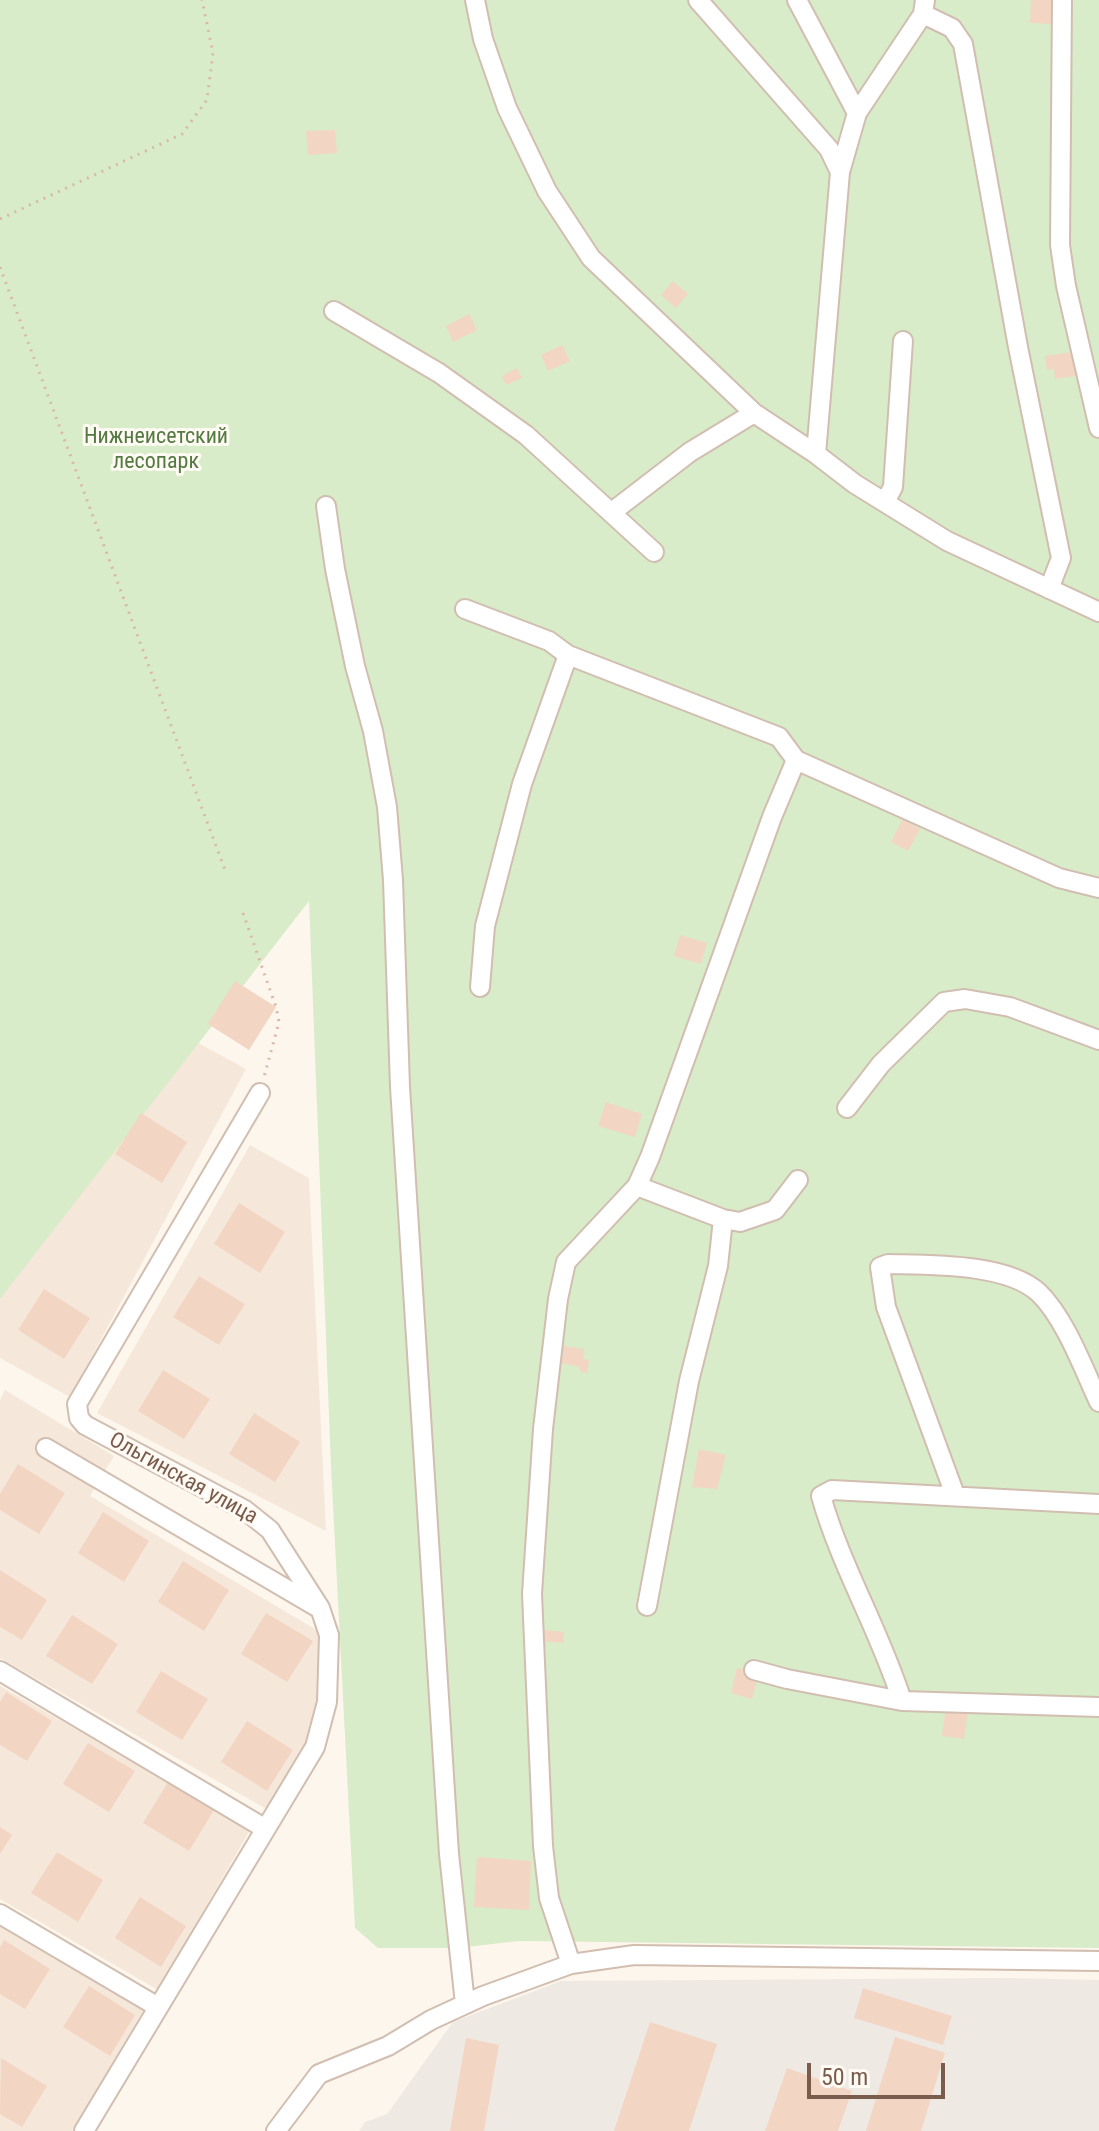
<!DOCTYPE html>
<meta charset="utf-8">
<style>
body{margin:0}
#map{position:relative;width:1099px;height:2131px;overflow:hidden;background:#fdf6ec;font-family:"Roboto Condensed",sans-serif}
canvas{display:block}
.scale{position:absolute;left:807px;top:2063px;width:138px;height:36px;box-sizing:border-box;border:4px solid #7a5c4d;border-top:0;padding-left:10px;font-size:24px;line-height:28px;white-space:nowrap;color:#7a5c4d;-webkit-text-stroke:6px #fffaf3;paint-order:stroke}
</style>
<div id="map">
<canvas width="1099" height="2131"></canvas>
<div class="scale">50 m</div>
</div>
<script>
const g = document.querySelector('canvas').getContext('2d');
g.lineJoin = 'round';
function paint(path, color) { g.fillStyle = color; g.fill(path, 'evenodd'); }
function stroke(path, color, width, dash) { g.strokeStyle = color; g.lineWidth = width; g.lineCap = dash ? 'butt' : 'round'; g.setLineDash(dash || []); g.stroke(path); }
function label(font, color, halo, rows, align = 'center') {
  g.font = font + ' "Roboto Condensed",sans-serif'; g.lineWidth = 6; g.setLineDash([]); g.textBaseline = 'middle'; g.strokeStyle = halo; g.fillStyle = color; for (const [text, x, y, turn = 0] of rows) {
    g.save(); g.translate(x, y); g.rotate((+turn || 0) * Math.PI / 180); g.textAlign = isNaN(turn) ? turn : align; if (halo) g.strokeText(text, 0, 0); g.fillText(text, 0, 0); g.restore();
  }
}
paint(new Path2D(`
 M151,1017L246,1069L70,1397L0,1358V1259Z
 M250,1145L309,1178L326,1531L97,1413Z
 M5,1390L114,1456L90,1496L320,1632L315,1733L270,1811L0,1658V1400Z
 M0,1686L251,1828L158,1990L0,1899Z
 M0,1926L144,2009L72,2131H0Z`), '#f5e8da');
paint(new Path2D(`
 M1005,1978L1099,1980V2131H359L365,2122L387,2114L453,2022L561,1981Z`), '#efe9e4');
paint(new Path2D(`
 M0,0H1099V1948L519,1941L457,1948H378L355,1928L331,1467L309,901L0,1299Z`), '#d8ecc9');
paint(new Path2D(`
 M1031,0H1057L1055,24L1030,23Z
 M335,130L337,153L308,155L306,131Z
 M673,281L688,294L676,308L661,295Z
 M469,314L477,330L453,342L446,326Z
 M562,345L570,361L548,371L541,355Z
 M1073,352L1076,376L1055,379L1054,369L1047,370L1045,356Z
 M517,368L522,378L506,385L502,376Z
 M903,819L920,829L908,851L891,842Z
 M680,935L707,943L701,964L674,956Z
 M235,981L276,1007L249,1050L208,1024Z
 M606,1102L642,1114L635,1137L598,1126Z
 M141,1113L187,1142L162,1183L115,1154Z
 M239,1203L285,1232L260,1273L214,1244Z
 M199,1276L245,1304L219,1345L173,1317Z
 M44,1289L90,1318L64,1359L18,1330Z
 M564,1346L584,1349L583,1359L589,1360L587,1373L580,1371L579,1367L561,1363Z
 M163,1370L210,1399L184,1439L138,1411Z
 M254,1413L300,1442L275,1482L229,1454Z
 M699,1449L726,1455L717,1489L692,1487Z
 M18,1464L65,1493L39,1534L0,1510V1494Z
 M103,1512L149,1541L124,1582L78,1553Z
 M183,1561L229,1590L204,1631L158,1602Z
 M0,1570L47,1600L22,1640L0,1627Z
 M266,1613L313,1641L287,1682L241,1654Z
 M72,1615L118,1644L92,1684L46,1656Z
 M544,1630L564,1632L563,1643L543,1641Z
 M737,1668L759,1674L752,1699L731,1693Z
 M161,1671L208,1699L182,1740L136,1712Z
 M6,1692L52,1721L27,1761L0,1745V1702Z
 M946,1706L968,1709L964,1739L942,1736Z
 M247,1721L293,1750L267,1791L221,1762Z
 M88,1743L135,1771L109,1812L63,1784Z
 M168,1782L214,1810L189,1851L143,1823Z
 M0,1827L12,1835L0,1854Z
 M57,1852L103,1880L78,1922L31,1893Z
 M477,1857L531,1861L529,1910L474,1907Z
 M140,1897L186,1926L161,1967L115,1938Z
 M4,1940L50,1969L25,2009L0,1994V1947Z
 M89,1986L135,2015L110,2056L63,2027Z
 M863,1988L952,2016L943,2045L854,2018Z
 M650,2022L717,2044L689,2131H614Z
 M895,2037L945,2053L921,2131H866Z
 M466,2038L499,2045L484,2131H450Z
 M1,2058L47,2086L22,2127L0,2114Z
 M787,2068L852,2091L838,2131H765Z`), '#f3d5c3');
const minor = new Path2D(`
 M475,0L483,39L507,108L547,191L591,258L754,413L816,454
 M698,0L829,149L840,172
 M797,0L857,113
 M925,0L923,14L857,113L840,172L816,454L855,484L947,541L1099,612
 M1062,0L1060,245L1066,286L1099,428
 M923,14L952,28L963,44L1018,347L1061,558L1049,589
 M334,311L439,373L526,435L654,552
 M885,502L893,487L903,341
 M326,506L335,569L355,666L373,731L387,807L393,880L400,1087L449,1854L465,2004
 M612,512L690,452L754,413
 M465,609L549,641L568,655L779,737L796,760L1059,878L1099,888
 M480,987L485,926L522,784L568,655
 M847,1108L881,1064L944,1002L965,999L1010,1007L1099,1040
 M637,1186L723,1219L740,1222L775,1210L798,1180
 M46,1448L317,1607
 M955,1495L886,1307L880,1267L888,1264C930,1265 1007,1263 1039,1293C1065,1318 1084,1370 1099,1402
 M647,1606L689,1381L718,1266L723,1219
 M754,1670L787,1679L902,1701L1099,1707
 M0,1671L264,1828
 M902,1701C880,1631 841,1567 821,1496L832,1490L1099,1504
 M0,1914L158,2007
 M571,1964L549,1898L543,1846L532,1594L543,1429L558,1299L566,1262L637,1186L650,1157L772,817L796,760
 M84,2131L315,1747L327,1702L329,1635L320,1608L270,1530L245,1510L85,1425L79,1418L77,1404L260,1093
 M276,2131L319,2074L388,2046L431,2020L483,1996L571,1964L634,1955L1099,1961`);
stroke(minor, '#d1beb0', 22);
stroke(new Path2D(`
 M0,219L182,134L207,100L213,53L202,0
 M0,267L225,870
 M243,913L276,1007L279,1022L264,1077`), '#d9b8a5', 3, [2, 6]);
stroke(minor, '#fff', 18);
label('22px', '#537a41', '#fffaf3', [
 ["Нижнеисетский",156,437],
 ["лесопарк",156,462]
]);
label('22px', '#7a5c4d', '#fffaf3', [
 ["Ольгинская улица",183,1479,29]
]);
</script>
